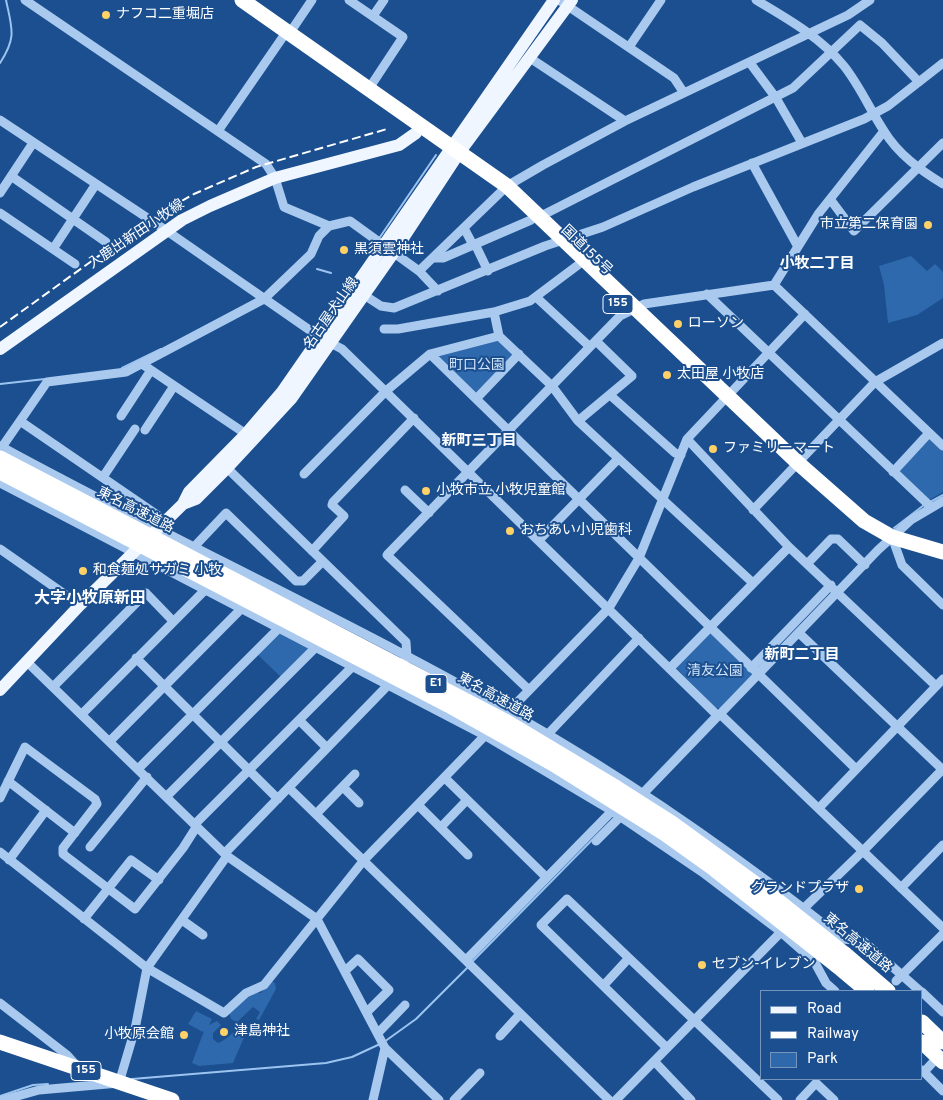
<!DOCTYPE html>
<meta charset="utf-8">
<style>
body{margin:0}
#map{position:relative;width:943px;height:1100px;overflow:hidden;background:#1b4f8f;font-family:Overpass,sans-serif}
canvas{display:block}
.legend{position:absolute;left:760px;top:990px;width:162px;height:90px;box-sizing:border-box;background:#1b4f8f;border:1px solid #7695bc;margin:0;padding:6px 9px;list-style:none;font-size:15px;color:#fff}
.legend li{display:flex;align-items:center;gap:10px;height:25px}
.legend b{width:25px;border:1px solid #7695bc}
</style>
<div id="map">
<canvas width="943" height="1100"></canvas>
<ul class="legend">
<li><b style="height:6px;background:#f0f6ff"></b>Road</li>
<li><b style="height:6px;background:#fff"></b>Railway</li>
<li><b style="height:14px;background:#2e69ad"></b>Park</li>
</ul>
</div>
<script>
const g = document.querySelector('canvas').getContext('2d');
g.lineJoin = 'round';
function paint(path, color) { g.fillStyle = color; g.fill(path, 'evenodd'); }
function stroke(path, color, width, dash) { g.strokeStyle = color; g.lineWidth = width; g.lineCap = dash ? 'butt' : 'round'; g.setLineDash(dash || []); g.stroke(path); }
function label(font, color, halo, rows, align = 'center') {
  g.font = font + ' Overpass,"Noto Sans JP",sans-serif'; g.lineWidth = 4; g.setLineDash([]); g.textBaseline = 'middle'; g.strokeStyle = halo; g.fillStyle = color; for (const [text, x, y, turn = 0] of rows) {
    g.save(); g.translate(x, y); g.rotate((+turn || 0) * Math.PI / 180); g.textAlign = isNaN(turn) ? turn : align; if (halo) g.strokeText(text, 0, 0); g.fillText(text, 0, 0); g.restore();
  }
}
paint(new Path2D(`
 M911,256L927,271L935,264L943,272V298L917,315L888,323L884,285L879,266Z
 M498,340L514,354L475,394L438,357L439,354Z
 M931,438L943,450V492L929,500L899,472V469L928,439Z
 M710,632L754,675L722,709L716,708L676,668L675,665Z
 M278,633L311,649L282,678L257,654Z
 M271,981L275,983L276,989L259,1020L256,1019L260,1012L253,1007L237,1022L231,1019L229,1013L254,992L261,993Z
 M196,1011L212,1019L209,1025L217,1021L221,1025L213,1033V1039L218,1043C228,1040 236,1026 248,1028L233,1063L199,1066L192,1063L204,1031L203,1032L188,1024Z`), '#2e69ad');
stroke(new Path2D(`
 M0,63C17,37 12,29 6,0
 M380,237L436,155
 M317,269L331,273
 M122,368L161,349
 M0,384L45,379
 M930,502L943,495
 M894,528L924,505
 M758,668L775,650
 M642,789L712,716
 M471,963L592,840
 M384,1042L416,1019L468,967
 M132,1079L326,1063L352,1057L380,1044
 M0,1096L33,1085L48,1084`), '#9cc4f0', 2);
stroke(new Path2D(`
 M25,0L266,164L275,178L284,207L329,226L350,221L419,271L438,291
 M349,0L403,37L368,90
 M559,0L674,78L684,93
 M756,0C788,19 820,37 844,66C860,86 870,110 884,131C898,154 920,170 943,184
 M373,16L384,0
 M289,34L312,0
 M629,47L661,0
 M530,58L625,121
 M750,63L776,98L802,143
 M0,120L167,231L321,338L342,349L718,716
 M218,131L287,31
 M752,163L797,245
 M11,176L106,242
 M0,193L33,143
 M830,199L854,231L943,143
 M0,213L75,264
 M539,217L793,88L860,25L882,43L919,82
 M464,228L473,245
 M475,244L488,271
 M53,249L96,184
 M433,258H443L531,220
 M419,271L507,186L543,165L625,121L848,15L870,0
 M774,285L819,213L884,131
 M707,294L931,507
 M364,295L381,306L394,308L545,246L603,227L693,187L864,119L888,106L943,63
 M536,297L590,347
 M384,329H398L494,312
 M499,336L494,312L530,301L578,265
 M430,354L856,769
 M142,364L246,434
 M610,395L675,453L681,455
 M476,399L519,354
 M121,416L151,370
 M20,421L166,521
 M578,421L632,376L596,341
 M145,430L174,386
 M687,439L789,547L936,686
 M0,446C185,547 379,634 561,742C660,801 753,868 843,939L863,941L920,991
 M0,450L47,382L126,372L264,299L311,254L319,236L329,226
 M227,468L406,642L407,657L404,661
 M893,472L929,433
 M304,474L386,391L430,354L499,336L552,386L578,421L753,583
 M103,477L135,429
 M0,483L484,735L612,811L702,872L781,932L814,961L826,983L835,991
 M405,490L429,513
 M753,510L875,382L943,343
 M892,537L902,565L943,605
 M539,540L618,459
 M193,548L226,513L296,581H303L322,562
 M0,549L80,605
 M312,551L344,516L332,505L333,502L414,418
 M807,564L831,539H838L865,565
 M799,633L943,770
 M136,658L278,799
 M26,661L227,856L317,919L385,1048L439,1100
 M670,668L789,547
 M751,668L831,585
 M54,686L146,593L173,621
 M529,690L387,555L620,316L644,304L774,285L943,446
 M82,714L205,590
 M720,714L943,928
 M299,720L327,748
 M548,734L639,638
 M110,741L241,609
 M138,769L279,628
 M445,778L546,877
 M8,781L75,833
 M343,787L359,803
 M289,788L609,1100
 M644,793L878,550L911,520L943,501
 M167,796L316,647
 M0,798L25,747L95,799L97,804L63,848V854L135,909L183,848L197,826
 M418,805L468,855
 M819,808L943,679
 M316,814L355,774
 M195,824L353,666
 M441,827L467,800
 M596,841L620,817
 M90,847L147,777
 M0,852L147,968L224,1013L246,993L264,985L364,860L609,608L639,558L687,439L805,314
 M225,853L392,681
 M9,860L46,810
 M901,888L943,845
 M800,912L863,851L943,769
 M84,919L131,860L159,880
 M182,920L203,935
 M466,960L612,811
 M345,971L358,959L389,990L367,1012
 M896,981L943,934
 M604,985L628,959
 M922,992L943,1012
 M0,1003L67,1055L77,1066
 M378,1033L405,1005
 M500,1036L520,1014
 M667,1048L541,925L567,899L778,1100
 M654,1061L691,1100
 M922,1070L943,1091
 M924,1072L935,1060
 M3,1100L39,1090L119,1083L135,1029L147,968L227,856
 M373,1100L385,1048
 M454,1100L480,1073
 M616,1100L784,929
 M800,1100L816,1083L834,1100`), '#a9c9ee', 9);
stroke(new Path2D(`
 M0,349L182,220L210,206L275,178L399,145L416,133
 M183,504L196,499L227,468L291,399L394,252L459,153L572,0
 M0,690L80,605L183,504L189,492L246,434L282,392L554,0`), '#f0f6ff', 12);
stroke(new Path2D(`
 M242,0L507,186L798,463L864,521L892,537L943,552
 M845,954L888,991
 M836,965L867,991
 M922,1022L943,1042
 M0,1042L172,1100
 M922,1042L943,1062`), '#fff', 15);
stroke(new Path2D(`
 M0,327L150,219L194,194L256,167L387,129`), '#fff', 2, [9, 4]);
stroke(new Path2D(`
 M0,458L507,722L617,788L672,823L771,895L845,954
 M0,472L448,705L553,764L665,834L714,869L836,965`), '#fff', 15);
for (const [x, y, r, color] of [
 [106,15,5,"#ffd166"],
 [928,225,5,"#ffd166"],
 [344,250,5,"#ffd166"],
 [678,324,5,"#ffd166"],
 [667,375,5,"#ffd166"],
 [713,449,5,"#ffd166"],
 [426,491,5,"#ffd166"],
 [510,531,5,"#ffd166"],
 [83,571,5,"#ffd166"],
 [859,889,5,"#ffd166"],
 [702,965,5,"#ffd166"],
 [224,1032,5,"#ffd166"],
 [184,1035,5,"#ffd166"]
]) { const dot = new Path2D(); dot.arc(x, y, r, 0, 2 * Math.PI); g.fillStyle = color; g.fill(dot); stroke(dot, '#1b4f8f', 2); }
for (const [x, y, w] of [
 [618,304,30],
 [436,684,22],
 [86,1071,30]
]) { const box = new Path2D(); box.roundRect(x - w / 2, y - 9.5, w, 19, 4); g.fillStyle = '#1b4f8f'; g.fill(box); stroke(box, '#fff', 1); }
label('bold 12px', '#fff', null, [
 ["155",618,304],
 ["E1",436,684],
 ["155",86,1071]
]);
label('14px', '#fff', '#1b4f8f', [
 ["ナフコ二重堀店",116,15],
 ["市立第二保育園",918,225,"right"],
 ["黒須雲神社",354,250],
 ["ローソン",688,324],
 ["太田屋 小牧店",677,375],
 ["ファミリーマート",723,449],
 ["小牧市立 小牧児童館",436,491],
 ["おちあい小児歯科",520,531],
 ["和食麺処サガミ 小牧",93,571],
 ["グランドプラザ",849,889,"right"],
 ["セブン-イレブン",712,965],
 ["津島神社",234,1032],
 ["小牧原会館",174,1035,"right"]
], 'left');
label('14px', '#fff', '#1b4f8f', [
 ["入鹿出新田小牧線",137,235,-34],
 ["国道155号",586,251,44],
 ["名古屋犬山線",332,314,-55],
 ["東名高速道路",135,511,27],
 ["東名高速道路",495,698,29],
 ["東名高速道路",857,944,40]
]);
label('14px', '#cfe3fa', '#1b4f8f', [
 ["町口公園",477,366],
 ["清友公園",715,672]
]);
label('bold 15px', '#fff', '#1b4f8f', [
 ["小牧二丁目",817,265],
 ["新町三丁目",479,442],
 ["新町二丁目",802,656]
]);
label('bold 16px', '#fff', '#1b4f8f', [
 ["大字小牧原新田",90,600]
]);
</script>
